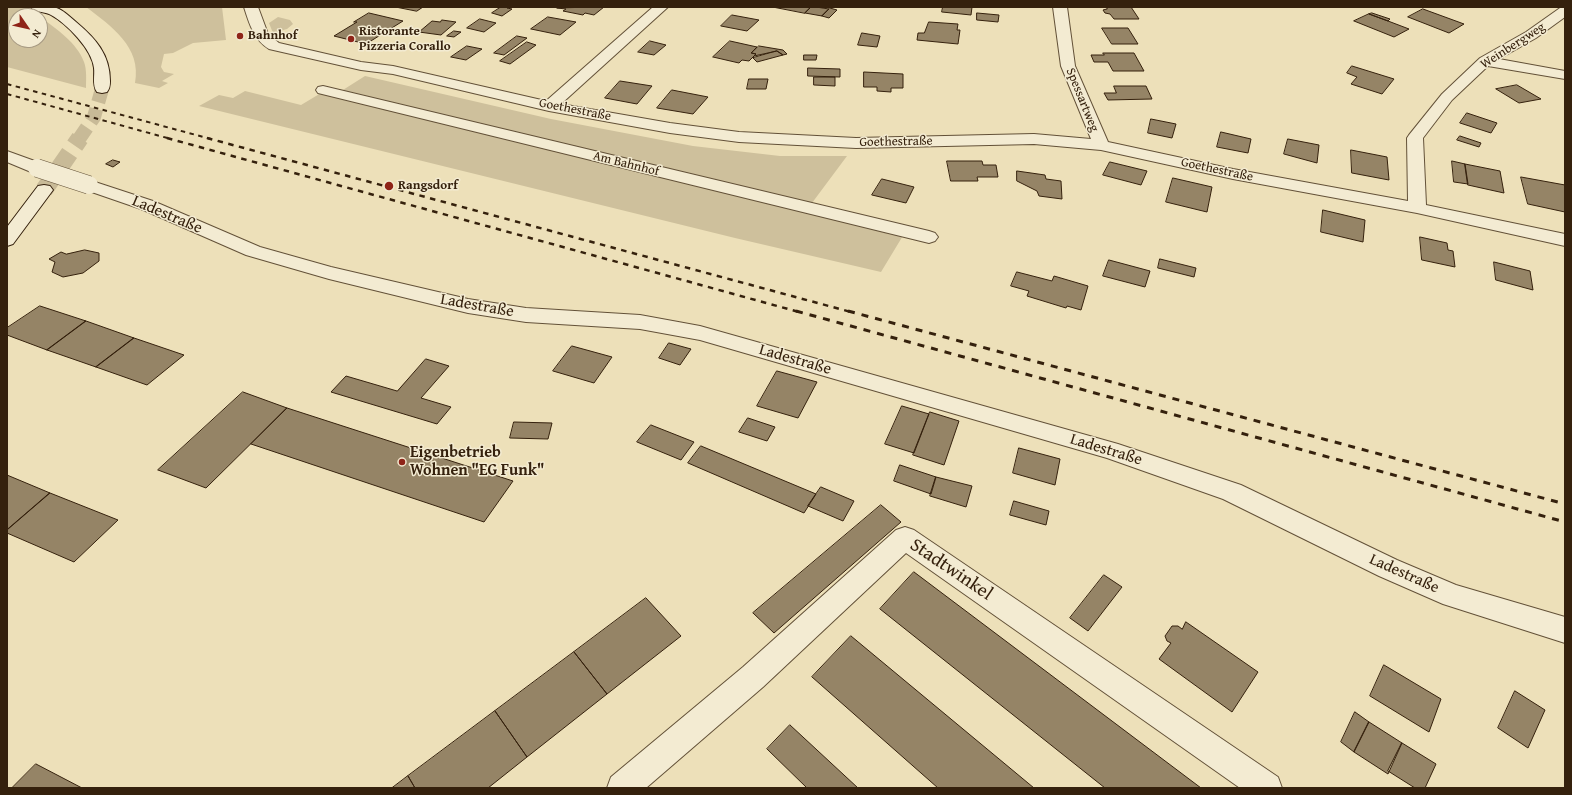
<!DOCTYPE html>
<meta charset="utf-8">
<style>
body{margin:0}
#map{position:relative;width:1572px;height:795px;overflow:hidden;background:#ede0b9;font-family:"Gentium Book Plus",serif}
canvas{display:block}
.frame{position:absolute;inset:0;border:8px solid #35210d;pointer-events:none}
.north{position:absolute;left:8px;top:8px;width:40px;height:40px;box-sizing:border-box;background:#f3ebd2;border:1px solid #a79a83;border-radius:50%;rotate:124deg;font-size:11px;font-weight:700;line-height:16px;text-align:center;color:#35210d}
.north::after{content:'';display:block;margin:auto;width:14px;height:18px;background:#8f2418;clip-path:polygon(50% 0,100% 100%,50% 72%,0 100%)}
</style>
<div id="map">
<canvas width="1572" height="795"></canvas>
<div class="frame"></div>
<div class="north">N</div>
</div>
<script>
const g = document.querySelector('canvas').getContext('2d');
g.lineJoin = 'round';
function paint(path, color) { g.fillStyle = color; g.fill(path, 'evenodd'); }
function stroke(path, color, width, dash) { g.strokeStyle = color; g.lineWidth = width; g.lineCap = dash ? 'butt' : 'round'; g.setLineDash(dash || []); g.stroke(path); }
function label(font, color, halo, rows, align = 'center') {
  g.font = font + ' "Gentium Book Plus",serif'; g.lineWidth = 3; g.setLineDash([]); g.textBaseline = 'middle'; g.strokeStyle = halo; g.fillStyle = color; for (const [text, x, y, turn = 0] of rows) {
    g.save(); g.translate(x, y); g.rotate((+turn || 0) * Math.PI / 180); g.textAlign = isNaN(turn) ? turn : align; if (halo) g.strokeText(text, 0, 0); g.fillText(text, 0, 0); g.restore();
  }
}
paint(new Path2D(`
 M7,7H25L38,16H16V40H40V17C57,29 77,43 84,62C87,70 86,80 86,88L7,67Z
 M86,7H222L226,40L193,43L173,53L164,54L161,67L164,72L174,74L162,81L168,83L159,88L135,83C142,47 111,26 86,7Z
 M278,17L290,20L293,24L287,29L273,33L269,23Z
 M365,76L551,119L693,146L780,156H847L809,207L904,234L881,272L735,238L199,106L219,95L233,98L245,91L301,105L321,93L335,95Z`), '#cec09c');
const building = new Path2D(`
 M396,7H423L417,11Z
 M501,7H509L507,8L512,9L502,16L492,13Z
 M604,7L594,15L585,13L583,15L563,11L566,9L557,8Z
 M773,7H811L805,13Z
 M811,7H816L829,9L822,16L805,13Z
 M943,7H972L971,15L942,12Z
 M1106,7H1131L1139,19H1114L1110,14L1105,13L1103,10L1107,9Z
 M830,8L837,10L829,18L822,16Z
 M1423,9L1464,24L1449,33L1408,17Z
 M369,13L403,21L366,44L334,36L357,22H354Z
 M977,13L999,15L998,22L977,20Z
 M1372,13L1390,19L1388,21L1369,14Z
 M1369,14L1388,21L1409,29L1394,37L1354,21Z
 M732,15L759,20L747,31L721,26Z
 M548,17L576,22L560,35L531,29Z
 M480,19L496,23L484,32L467,28Z
 M442,20L456,22L441,35L419,32L432,21L440,22Z
 M929,22L958,24L957,30H960L958,44L917,40L918,33H924Z
 M1102,28H1128L1138,44H1112Z
 M454,31L461,32L454,37L447,36Z
 M862,33L880,36L877,47L858,45Z
 M517,36L527,38L504,55L494,53Z
 M650,41L666,45L654,55L638,52Z
 M730,41L757,47L751,53L756,54L749,61L742,60L739,63L713,57Z
 M527,42L536,45L510,64L500,61Z
 M467,46L482,49L466,60L451,57Z
 M759,46L783,50L787,54L783,55L777,51L754,56L756,54L752,53Z
 M777,51L783,55L757,62L753,58Z
 M1103,53H1134L1144,71H1113L1108,62H1094L1091,55H1104Z
 M804,55H817L816,60H804Z
 M1352,66L1394,79L1382,94L1351,84L1357,77L1347,73Z
 M808,68L840,69V77L808,76Z
 M864,72L903,74V88H891V92L877,91V87H864Z
 M814,77H835V86L814,85Z
 M749,79H768L766,89H747Z
 M620,81L652,86L637,104L605,98Z
 M1517,85L1541,99L1519,103L1496,89Z
 M1114,86H1146L1152,99L1108,100L1104,93H1116Z
 M672,90L708,97L693,114L657,108Z
 M1467,113L1497,123L1491,133L1460,123Z
 M1151,119L1176,124L1172,138L1148,133Z
 M1221,132L1251,139L1248,153L1217,147Z
 M1460,136L1481,143L1479,147L1457,140Z
 M1288,139L1319,145L1317,163L1284,154Z
 M1351,150L1387,157L1389,180L1352,173Z
 M113,160L120,162L113,167L106,164Z
 M947,161H982L983,165H996L998,177H977L978,181H951Z
 M1452,161L1465,164L1468,184L1454,182Z
 M1110,162L1147,171L1141,185L1103,175Z
 M1465,164L1500,171L1504,193L1468,185Z
 M1017,171L1045,175L1046,179L1061,181L1062,199L1039,196L1037,191L1017,181Z
 M1521,177L1565,185V212L1528,204Z
 M1173,178L1212,187L1207,212L1166,202Z
 M882,179L914,187L906,203L872,195Z
 M1323,210L1365,220L1363,242L1321,232Z
 M1420,237L1447,243L1448,250L1453,251L1455,267L1422,260Z
 M85,250L99,253V261L83,273L63,277L52,272L55,262L49,259L61,252L66,254Z
 M1160,259L1196,268L1194,277L1158,268Z
 M1109,260L1150,271L1145,287L1103,276Z
 M1494,262L1530,271L1533,290L1496,280Z
 M1017,272L1052,281L1054,276L1088,286L1081,310L1067,306L1066,308L1027,296L1029,291L1011,286Z
 M40,306L86,321L47,350L7,335V328Z
 M86,321L134,338L96,367L47,350Z
 M134,338L184,355L147,385L96,367Z
 M669,343L691,349L680,365L659,358Z
 M572,346L612,357L594,383L553,371Z
 M426,359L449,366L421,398L451,407L437,424L331,392L346,376L397,391Z
 M777,371L817,382L798,418L757,406Z
 M243,392L287,408L206,488L158,470Z
 M902,406L929,414L914,453L885,444Z
 M287,408L513,481L484,522L251,444Z
 M930,412L959,421L944,465L913,455Z
 M748,418L775,427L767,441L739,432Z
 M514,422L552,423L548,439L510,438Z
 M651,425L694,442L681,460L637,442Z
 M701,446L816,494L804,513L688,463Z
 M1019,448L1060,459L1055,485L1013,473Z
 M900,465L936,477L931,494L894,481Z
 M7,475L50,493L7,530Z
 M936,477L972,486L966,507L930,496Z
 M821,487L854,501L843,521L808,506Z
 M50,493L118,520L74,562L7,533V530Z
 M1014,501L1049,511L1046,525L1010,515Z
 M881,505L901,522L774,633L753,613Z
 M914,572L1201,788H1105L880,609Z
 M1104,575L1122,587L1088,631L1070,618Z
 M646,598L681,636L607,694L574,652Z
 M1186,622L1258,672L1232,712L1159,659L1171,643L1167,641L1165,636L1172,626H1178L1182,629Z
 M851,636L1034,788H938L812,677Z
 M574,652L607,694L527,757L495,711Z
 M1384,665L1441,699L1429,732L1370,696Z
 M1515,691L1545,710L1528,748L1498,728Z
 M495,711L527,757L488,788H415L408,776Z
 M1355,712L1369,722L1354,752L1341,742Z
 M1369,722L1402,743L1388,774L1354,752Z
 M790,725L858,788H807L767,749Z
 M1402,743L1436,764L1425,788H1415L1388,771Z
 M36,764L82,788H12Z
 M408,776L415,788H392Z`);
paint(building, '#958466');
stroke(building, '#35210d', 1);
stroke(new Path2D(`
 M79,139L94,117L102,89`), '#c8ba97', 14, [14, 7]);
stroke(new Path2D(`
 M44,190L80,138`), '#c8ba97', 18, [18, 9]);
const street = new Path2D(`
 M244,7H258L268,34L279,43L361,62L393,66L546,101L653,7H668L561,104L670,123L739,132L856,138L1034,134L1091,139L1061,66L1053,7H1067L1075,66L1108,142L1233,169L1408,201L1407,138L1409,135L1442,94L1480,58L1526,32L1560,8L1565,7V17L1536,38L1499,59L1565,71V79L1488,66L1452,100L1423,138L1426,205L1565,234V246L1417,213L1233,179L1101,150L1034,144L856,148L739,142L670,133L549,111L393,74L361,70L269,49C254,40 249,23 244,7Z
 M323,86L929,231L935,233L938,237L935,241L929,243L318,93L316,90L318,87Z
 M7,151L43,164L45,168L43,172L37,173L31,172L7,162Z
 M89,180L153,201L260,247L331,267L468,299L526,308L640,315L700,326L1118,444L1241,485L1397,560L1456,585L1565,617V643L1443,604L1379,576L1223,499L1107,458L700,340L640,329L526,322L468,313L329,279L246,255L141,209L83,189L80,185L83,181Z
 M905,527L914,530L1278,777L1282,788H1240L906,553L763,687L646,788H607L611,777L743,667L896,530Z`);
const secondary = new Path2D(`
 M31,7C40,7 51,5 59,9C65,12 70,17 76,22C95,38 110,54 110,81C110,85 110,88 107,92L102,93L97,92C92,86 95,75 94,68C92,49 67,24 51,15C46,12 39,12 33,10Z
 M44,185L50,186L53,190L13,244L7,246V227L38,186Z`);
stroke(street, '#635138', 2);
stroke(secondary, '#35210d', 2);
paint(street, '#f3ebd2');
paint(secondary, '#f3ebd2');
stroke(new Path2D(`
 M7,84L211,139
 M7,94L171,139`), '#35210d', 2, [4.5, 4.5]);
stroke(new Path2D(`
 M167,138L799,312
 M207,138L851,312`), '#35210d', 2.5, [5.5, 5.5]);
stroke(new Path2D(`
 M796,311L1565,522
 M848,311L1565,504`), '#35210d', 3, [7, 7]);
const streetBridge = new Path2D(`
 M37,168L89,185`);
stroke(streetBridge, '#635138', 19, []);
stroke(streetBridge, '#f3ebd2', 18);
for (const [x, y, r, color] of [
 [240,36,4,"#8f2418"],
 [351,39,4,"#8f2418"],
 [389,186,5,"#8f2418"],
 [402,462,4,"#8f2418"]
]) { const dot = new Path2D(); dot.arc(x, y, r, 0, 2 * Math.PI); g.fillStyle = color; g.fill(dot); stroke(dot, '#f3ebd2', 1.5); }
label('bold 13px', '#35210d', '#f3ebd2', [
 ["Ristorante",359,32],
 ["Pizzeria Corallo",359,47],
 ["Bahnhof",248,36],
 ["Rangsdorf",398,186]
], 'left');
label('13px', '#35210d', '#f3ebd2', [
 ["Weinbergweg",1513,46,-33],
 ["Spessartweg",1082,100,68],
 ["Goethestraße",575,110,11],
 ["Goethestraße",896,142,-1],
 ["Am Bahnhof",626,164,14],
 ["Goethestraße",1217,170,12]
]);
label('16px', '#35210d', '#f3ebd2', [
 ["Ladestraße",167,215,23],
 ["Ladestraße",477,306,10],
 ["Ladestraße",795,360,16],
 ["Ladestraße",1106,450,17],
 ["Ladestraße",1404,574,24]
]);
label('bold 16px', '#35210d', '#f3ebd2', [
 ["Eigenbetrieb",410,453],
 ["Wohnen \"EG Funk\"",410,471]
], 'left');
label('19px', '#35210d', '#f3ebd2', [
 ["Stadtwinkel",951,570,34]
]);
</script>
